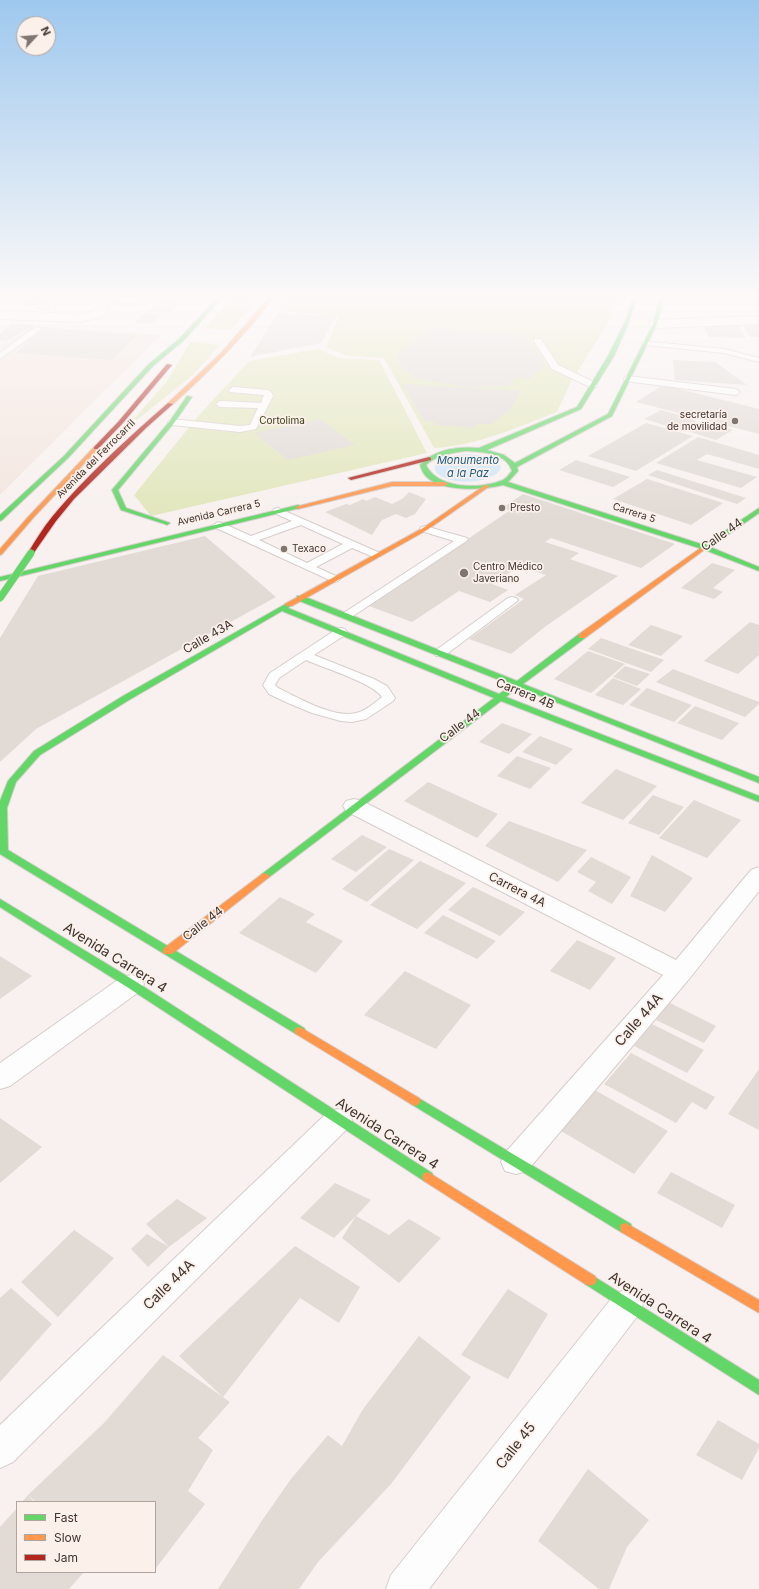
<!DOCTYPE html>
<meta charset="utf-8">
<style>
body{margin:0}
#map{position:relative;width:759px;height:1589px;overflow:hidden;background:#f8f1ef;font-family:Inter,sans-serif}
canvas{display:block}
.legend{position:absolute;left:16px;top:1501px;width:140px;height:72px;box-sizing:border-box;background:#fcf0eb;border:1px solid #b0a49f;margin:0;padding:5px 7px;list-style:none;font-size:12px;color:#3e332e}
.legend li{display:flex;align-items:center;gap:8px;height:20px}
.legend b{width:20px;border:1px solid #b0a49f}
.north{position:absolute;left:16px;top:16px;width:40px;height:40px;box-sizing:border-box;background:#fcf0eb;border:1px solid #b0a49f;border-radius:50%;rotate:64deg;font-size:11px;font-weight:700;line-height:16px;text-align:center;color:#3e332e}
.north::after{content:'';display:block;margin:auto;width:14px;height:18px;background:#7f7672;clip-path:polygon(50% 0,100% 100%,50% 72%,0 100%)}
</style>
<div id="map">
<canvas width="759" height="1589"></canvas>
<ul class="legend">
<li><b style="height:5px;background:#63d668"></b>Fast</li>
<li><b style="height:5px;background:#ff974d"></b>Slow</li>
<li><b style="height:5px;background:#b3261e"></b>Jam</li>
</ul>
<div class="north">N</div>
</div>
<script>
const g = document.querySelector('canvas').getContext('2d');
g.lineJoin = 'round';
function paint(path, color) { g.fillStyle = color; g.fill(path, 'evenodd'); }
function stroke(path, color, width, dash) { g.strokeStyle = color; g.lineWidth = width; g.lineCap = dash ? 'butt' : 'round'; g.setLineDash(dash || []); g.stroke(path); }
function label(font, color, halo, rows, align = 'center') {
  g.font = font + ' Inter,sans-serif'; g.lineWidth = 3.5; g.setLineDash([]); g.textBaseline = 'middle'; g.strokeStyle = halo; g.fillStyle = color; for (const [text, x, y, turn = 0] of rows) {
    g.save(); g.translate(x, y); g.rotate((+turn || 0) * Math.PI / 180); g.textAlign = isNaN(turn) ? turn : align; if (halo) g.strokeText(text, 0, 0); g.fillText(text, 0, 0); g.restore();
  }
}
paint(new Path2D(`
 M33,326L161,335L0,495V347Z`), '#f3e5de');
paint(new Path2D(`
 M232,297H259L231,330L205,328Z
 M288,297H617L608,323L570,384L557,412C518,427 476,446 434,448L384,358L347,356L326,347L339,316L277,311Z
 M190,342L220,345L193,375L137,420L134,419L167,381Z
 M319,349L338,358L379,360L427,453L151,516L134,495L199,415L249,361Z`), '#e1e6bb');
paint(new Path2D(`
 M468,454C480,455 492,457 501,466L500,470C490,484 450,486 437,473C425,459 461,454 468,454Z`), '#d0e6f6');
paint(new Path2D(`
 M41,297L39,298L57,299L50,306H23L27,298Z
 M705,297H759V300L706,299Z
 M163,299L184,300L169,313L148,312Z
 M114,301L138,302L134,307L110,305Z
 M36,307L43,308H51L47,311L34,309Z
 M144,313L162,314L153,324L134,323Z
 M278,313L336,316L321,343L250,357Z
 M12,324L35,325L7,341L0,340V334Z
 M703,324H738L745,338L709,337Z
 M742,324H759V337H750Z
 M45,328L137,335L112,360L16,353Z
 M430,328L525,334L545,367L529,379L516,377L508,386L468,387L411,378L412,373L403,371L397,355Z
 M673,360L715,362L747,385L675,380Z
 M402,384L521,391L510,409L492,424H477L475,428L433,425L434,422L424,420Z
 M663,385L759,409V434L636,402Z
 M661,410L697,420L681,430L644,419Z
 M320,419L355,445L288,460L254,433Z
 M703,422L733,430L716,440L687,431Z
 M646,423L693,436L636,471L588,456Z
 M698,437L759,455V469L707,454L697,460L757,477L741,488L656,463Z
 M576,460L630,477L613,487L559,470Z
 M657,470L746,498L737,504L648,475Z
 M647,479L723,503L691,525L613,499Z
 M409,492L426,499L415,514L406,518L396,514L382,520L372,535L325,512L346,504L350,505L363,499L366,501L375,497L392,504L402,499Z
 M523,494L675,544L641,568L551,538L545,542L579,553L570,559L618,576L546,626L511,654L469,639L524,599L515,595L546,575L520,566L492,584L508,590L490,602L459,591L412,622L369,606L509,511L531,518L502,508Z
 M205,536L276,597L36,729L0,762V638L38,576Z
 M712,563L735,570L713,588L723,592L714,599L681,588Z
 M750,622L759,625V655L738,674L704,661Z
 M651,625L683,636L661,656L628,645Z
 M601,638L664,660L651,672L588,649Z
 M588,651L625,664L591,693L554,679Z
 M625,666L650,674L637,686L613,677Z
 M673,669L759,702V704L745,717L656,682Z
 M613,678L641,689L623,705L595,695Z
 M647,688L692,705L674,722L629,705Z
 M695,706L739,723L722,740L677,723Z
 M502,723L532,734L509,754L479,742Z
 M540,736L573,749L556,765L522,752Z
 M517,756L551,768L530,789L497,776Z
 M616,769L657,786L623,820L581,803Z
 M428,782L498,814L477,838L404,801Z
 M653,795L684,807L659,835L628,823Z
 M694,800L741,820L707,858L659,838Z
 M509,821L587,850L558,882L485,846Z
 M362,835L387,847L356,872L331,859Z
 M389,849L414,860L367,902L342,889Z
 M652,855L693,878L665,912L630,896Z
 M591,857L631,877L612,904L588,891L596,882L577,872Z
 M420,861L466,883L417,929L370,905Z
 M473,887L525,912L500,936L448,910Z
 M280,897L315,914L306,922L343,941L316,973L239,933Z
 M443,915L496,941L477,959L424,933Z
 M577,940L616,958L590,990L550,971Z
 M0,956L32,976L0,999Z
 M405,971L471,1005L436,1049L364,1015Z
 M668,1002L716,1026L704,1043L656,1020Z
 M652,1024L704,1050L687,1073L634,1046Z
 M631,1053L715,1097L706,1110L692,1102L676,1123L604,1084Z
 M759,1069V1130L728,1114Z
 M591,1088L668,1131L634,1174L556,1128Z
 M0,1118L42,1147L0,1183Z
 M671,1172L735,1205L722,1228L657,1193Z
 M335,1183L371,1200L356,1216L389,1235L409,1219L441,1238L399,1283L342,1238L356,1216L334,1238L300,1218Z
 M177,1199L207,1218L169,1247L148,1267L131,1249L147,1234L169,1247L146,1224Z
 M74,1230L114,1258L58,1317L21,1282Z
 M295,1246L360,1287L339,1323L300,1298L223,1397L179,1356Z
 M11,1288L52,1324L0,1382V1298Z
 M508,1289L548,1314L508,1379L461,1355Z
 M419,1336L471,1377L391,1484L318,1562L299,1589H218L263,1519L291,1479L328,1435L342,1446L363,1409Z
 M163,1355L230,1402L198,1438L213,1450L188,1491L205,1504L156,1568L155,1566V1502H36L28,1495L104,1423Z
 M718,1420L759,1444V1448L742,1480L696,1455Z
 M588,1469L649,1520L627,1547L609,1589H599L538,1541Z
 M28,1495L34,1502H22Z
 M17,1508V1572H84L69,1589H0V1527Z`), '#e1dad5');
const lane = new Path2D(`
 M35,327H38L42,329L0,359V353Z
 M535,339H541L558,365L596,383L597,385L596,387H590L552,369L534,341Z
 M643,341L724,349L759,358V362L724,353L646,345L642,343Z
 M628,376L736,389L740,392L736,395L625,381L624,379L625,377Z
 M233,387L268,390L272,393L273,396L256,429L240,432L172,425L168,422L172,419L240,426L250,425L258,408L220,407L216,404L220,401L261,403L264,395L230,392L229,390Z
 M278,508L380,553L381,555L376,558L352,548L316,567L338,577L340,579L338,581L334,582L214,527L213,525L218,522L222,523L251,536L292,521L274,513L273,511L274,509ZM301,525L343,544L307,563L259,540Z
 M425,526L467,538L468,540L350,618H342L340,616L342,614L454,541L421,531L420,529L421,527Z
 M512,597L516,598L518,600L516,602L444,656H436L434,653L436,650L508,598Z
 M341,628L345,629L347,632L345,635L314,655L374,679L387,686L395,698L393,701L366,719L352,722L341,721L312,713L288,703L269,694L263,685L270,673L337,629ZM306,660C324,668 373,683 382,697C374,703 366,711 356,713C334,719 297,697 278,688L275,685L279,678Z`);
const street = new Path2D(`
 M105,297H117L102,317L80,322L0,319V311L80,314L94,311Z
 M759,316V324L655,328L651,327L649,324L651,321L655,320Z
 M354,799L362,801L676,960L751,870L759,867V891L689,979L527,1171L516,1174L505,1171L501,1162L505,1153L663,975L346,811L343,806L346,801Z
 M131,975L140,977L144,984L140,991L10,1086L0,1089V1063L122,977Z
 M338,1109L348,1112L352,1120L348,1128L13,1462L0,1468V1425L328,1112Z
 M627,1289L639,1294L643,1304L639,1314L429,1589H386L391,1575L615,1294Z`);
const fast = new Path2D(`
 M218,297H223L183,341L153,366L68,458L2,520L0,521V515L64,456L149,364L179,339Z
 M633,297H637L629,322L614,356L581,409L487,450L504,455L515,463L608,414L653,324L660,297H664L657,324L612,416L517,467L518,471L508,482L704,545L759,508V513L710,547L759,567V571L705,550H700L699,548L503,485C483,490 438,493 424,474C422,471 421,468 420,465C434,449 459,446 479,448L577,407L608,356L625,322ZM465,451C482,452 506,452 512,471C509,474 507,478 503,480C482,489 438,490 426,465C437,455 451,453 465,451Z
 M187,396L192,397L174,423L118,490L126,508L170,523L167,525L165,524L121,510L112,490L170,421Z
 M298,505L300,506V508L0,581V577Z
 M297,596H303L517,681L579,634H585V638L523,684L759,777V783L518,687L506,697L759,796V802L501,701L268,878H262L260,876L262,874L494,698L282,611L129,700L40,755L16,782L7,808L8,850L304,1028L306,1031L304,1034L300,1035L296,1034L0,854V801L8,781L34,751L123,696L289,602L293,604L288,608L499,694L512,685L297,600Z
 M0,899L135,981L432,1173L434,1177L432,1181L428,1182L424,1181L127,987L0,907Z
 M415,1096L631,1224L632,1228L631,1232L626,1233L621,1232L411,1104L409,1101L411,1098Z
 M590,1274L759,1380V1395L585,1284L583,1280L585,1276Z`);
const slow = new Path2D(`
 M269,297H274C244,337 209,372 172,405H168V403L222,352Z
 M94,447L99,448L33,518L2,554L0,555V549L29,516Z
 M392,482H445L448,484L445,486H392L298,509L295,507Z
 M485,485L490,486L427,530L292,606H286L285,604L423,528Z
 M702,547L704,548V550L585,638H579V634Z
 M265,873L270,876L268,878L172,954H164L163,951L164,948L262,874Z
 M300,1027L419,1098L421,1101L419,1104L415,1106L411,1104L296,1034L294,1031L296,1028Z
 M428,1172L595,1276L597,1280L595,1284L590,1286L585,1284L424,1181L422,1177L424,1173Z
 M626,1223L759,1300V1313L621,1232L620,1228L621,1224Z`);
const jam = new Path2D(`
 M167,364L172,365L122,424L98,449H94V447L118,422Z
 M168,403L173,404L146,428L74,499L56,521L33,554H29L28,553C35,541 43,528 52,517C85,477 129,437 168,403Z
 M429,457L431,458V460L351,480L348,478Z`);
stroke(lane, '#d6cecb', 2);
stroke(street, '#d6cecb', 2);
stroke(fast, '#d6cecb', 2);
stroke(slow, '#d6cecb', 2);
stroke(jam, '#d6cecb', 2);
paint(lane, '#fefdfd');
paint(street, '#fefdfd');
paint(fast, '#63d668');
paint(slow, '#ff974d');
paint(jam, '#b3261e');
const fastBridge = new Path2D(`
 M0,598L31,553`);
stroke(fastBridge, '#d6cecb', 8, []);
stroke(fastBridge, '#63d668', 7);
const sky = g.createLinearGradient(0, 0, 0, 520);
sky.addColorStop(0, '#9ec8ee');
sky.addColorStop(0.57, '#fcf9f8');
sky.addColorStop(1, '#fcf9f800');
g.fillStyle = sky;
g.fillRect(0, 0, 759, 520);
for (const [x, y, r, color] of [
 [735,421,4,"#7f7672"],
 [502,508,4,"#7f7672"],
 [284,549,4,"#7f7672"],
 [464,573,5,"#7f7672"]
]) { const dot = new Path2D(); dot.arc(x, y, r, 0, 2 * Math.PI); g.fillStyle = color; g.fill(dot); stroke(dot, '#fcf0eb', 1.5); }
label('10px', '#3e332e', '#fcf0eb', [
 ["secretaría",727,415,"right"],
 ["de movilidad",727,427,"right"],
 ["Presto",510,508],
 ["Texaco",292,549],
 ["Centro Médico",473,567],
 ["Javeriano",473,579]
], 'left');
label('10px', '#353c14', '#fcf0eb', [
 ["Cortolima",282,421]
]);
label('10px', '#3e332e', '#fcf0eb', [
 ["Avenida del Ferrocarril",96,459,-45],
 ["Avenida Carrera 5",219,513,-13],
 ["Carrera 5",634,513,18]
]);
label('italic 11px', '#175c83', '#fcf0eb', [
 ["Monumento",468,461],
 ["a la Paz",468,474]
]);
label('12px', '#3e332e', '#fcf0eb', [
 ["Calle 44",722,535,-35],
 ["Calle 43A",208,637,-30],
 ["Carrera 4B",525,694,22],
 ["Calle 44",460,726,-37],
 ["Carrera 4A",517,890,27],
 ["Calle 44",203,924,-38]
]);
label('14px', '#3e332e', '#fcf0eb', [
 ["Avenida Carrera 4",115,958,32],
 ["Calle 44A",639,1020,-49],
 ["Avenida Carrera 4",387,1134,33],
 ["Calle 44A",169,1285,-44],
 ["Avenida Carrera 4",660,1308,33],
 ["Calle 45",516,1446,-52]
]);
</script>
